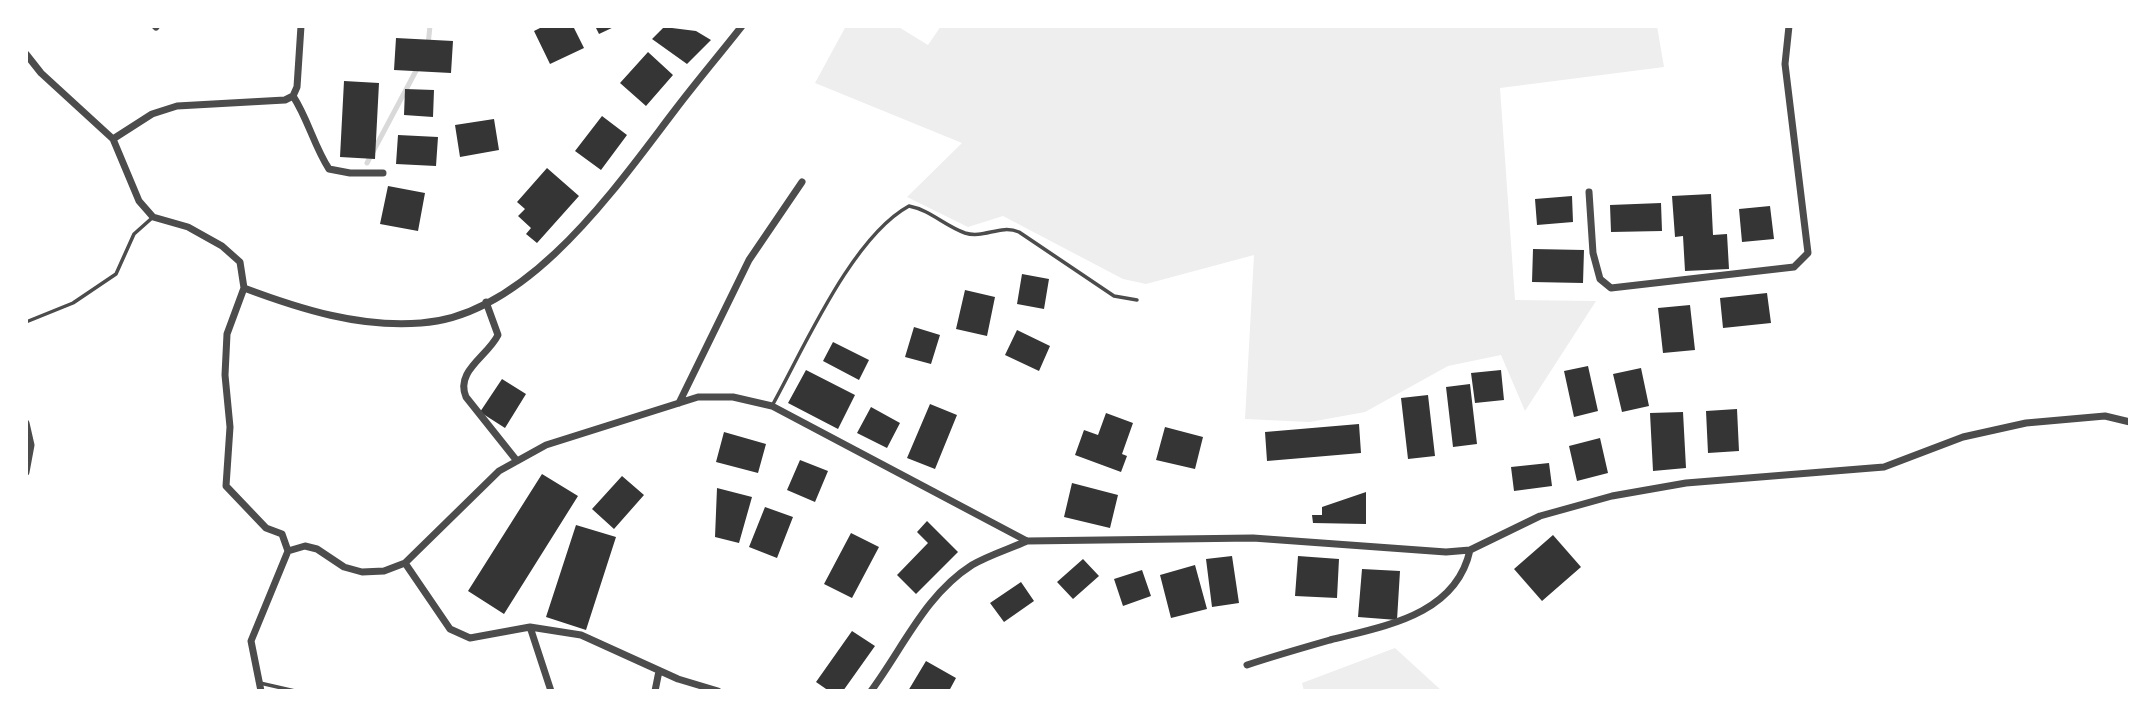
<!DOCTYPE html>
<style>
body{margin:0}
#map{position:relative;width:2156px;height:717px;overflow:hidden;background:#fff;font-family:Rubik,sans-serif}
canvas{display:block}
.frame{position:absolute;inset:0;border:28px solid #fff;pointer-events:none}
</style>
<div id="map">
<canvas width="2156" height="717"></canvas>
<div class="frame"></div>
</div>
<script>
const g = document.querySelector('canvas').getContext('2d');
g.lineJoin = 'round';
function paint(path, color) { g.fillStyle = color; g.fill(path, 'evenodd'); }
function stroke(path, color, width, dash) { g.strokeStyle = color; g.lineWidth = width; g.lineCap = dash ? 'butt' : 'round'; g.setLineDash(dash || []); g.stroke(path); }
paint(new Path2D(`
 M846,26H897L928,45L941,26H1657L1664,67L1500,88L1515,300L1596,301L1525,411L1501,355L1448,366L1365,412L1310,422L1245,419L1254,255L1146,284L1123,279L1003,216L968,227L907,197L962,143L815,83Z
 M1395,648L1442,691H1304L1302,683Z`), '#eee');
stroke(new Path2D(`
 M428,45L430,26
 M367,163L418,67`), '#d9d9d9', 5);
paint(new Path2D(`
 M544,26H573L584,48L550,64L534,31Z
 M595,26H616L599,34Z
 M664,27L696,31L711,40L687,64L652,39Z
 M396,38L453,41L451,73L394,70Z
 M648,52L673,75L646,106L620,83Z
 M344,81L379,83L375,159L340,157Z
 M405,89L434,90L433,117L404,115Z
 M602,116L627,135L601,170L575,151Z
 M494,119L499,150L460,157L455,125Z
 M398,135L438,137L436,166L396,164Z
 M547,168L579,196L537,243L526,234L531,228L518,216L525,209L517,202Z
 M388,186L425,193L418,231L380,224Z
 M1711,194L1713,235L1727,234L1729,269L1685,271L1683,236L1675,237L1672,196Z
 M1572,196L1573,222L1537,225L1535,199Z
 M1661,203L1662,231L1611,232L1610,205Z
 M1770,206L1774,239L1742,242L1739,209Z
 M1533,249L1584,250L1583,283L1532,282Z
 M1022,274L1049,279L1044,309L1017,304Z
 M965,290L995,297L987,336L956,329Z
 M1767,293L1771,323L1723,328L1720,298Z
 M1690,305L1695,350L1663,353L1658,308Z
 M914,327L940,335L931,364L905,357Z
 M1017,330L1050,346L1039,371L1005,355Z
 M833,342L869,360L859,380L823,361Z
 M1588,366L1598,411L1574,417L1564,371Z
 M1641,368L1649,406L1622,412L1613,374Z
 M806,370L855,395L838,429L788,403Z
 M1501,370L1504,400L1475,403L1471,373Z
 M502,379L526,394L505,428L480,412Z
 M1470,384L1477,444L1453,447L1446,387Z
 M1428,395L1435,456L1408,459L1401,398Z
 M930,404L957,415L935,469L907,458Z
 M871,407L900,423L887,448L857,433Z
 M1737,409L1739,451L1708,453L1706,411Z
 M1683,412L1686,468L1653,471L1650,413Z
 M1106,413L1133,423L1122,454L1127,456L1121,472L1075,455L1084,430L1098,435Z
 M1359,424L1361,453L1267,461L1265,432Z
 M1165,427L1203,437L1195,469L1156,460Z
 M724,432L766,444L758,473L716,462Z
 M1600,438L1608,473L1577,481L1569,446Z
 M800,460L828,471L815,502L787,490Z
 M1549,463L1552,486L1514,491L1511,467Z
 M542,474L578,496L504,614L468,591Z
 M622,476L644,495L614,529L592,509Z
 M1072,483L1118,495L1110,528L1064,517Z
 M717,488L752,497L739,543L715,537Z
 M1366,492V524L1313,523L1312,515H1322V507Z
 M765,507L793,517L777,558L749,547Z
 M927,521L958,552L916,594L897,575L928,543L917,532Z
 M576,525L616,537L586,630L546,617Z
 M851,533L879,547L852,598L824,584Z
 M1553,535L1581,567L1542,601L1514,569Z
 M1232,556L1239,603L1212,607L1206,559Z
 M1298,556L1339,559L1337,598L1295,596Z
 M1083,559L1099,576L1073,599L1057,582Z
 M1195,565L1207,609L1171,618L1160,575Z
 M1362,569L1400,571L1397,620L1358,617Z
 M1142,570L1151,596L1123,606L1114,579Z
 M1021,582L1034,601L1004,622L990,603Z
 M852,631L875,646L843,691H829L816,682Z
 M926,661L956,678L949,691H908Z`), '#353535');
stroke(new Path2D(`
 M26,322L73,303L116,274L134,234L152,218
 M773,404C804,348 852,237 909,206C930,210 945,226 965,233C984,239 1000,224 1019,232L1114,296L1137,300
 M260,683L295,691`), '#4c4c4c', 3.5);
stroke(new Path2D(`
 M155,26L156,27
 M26,54L41,73L113,139L139,201L153,217L188,227L222,246L240,262L244,288L227,334L225,375L230,427L226,486L266,528L282,534L288,551
 M293,96C308,119 314,146 329,169L350,173H383
 M113,139L152,114L177,106L285,100L293,96L297,87L301,26
 M1589,192L1593,253L1600,279L1611,288L1794,267L1808,253L1785,64L1789,26
 M244,288C300,309 360,328 421,323C528,316 616,187 675,110C697,81 720,54 742,26
 M486,302L498,335C487,357 455,371 466,397L517,461
 M679,403L749,260L802,182
 M26,423L31,445L26,472
 M288,551L305,546L317,549L344,567L362,572L384,571L405,563L499,471L546,445L698,397H733L772,406L1027,541L1253,538L1446,552L1470,550L1540,516L1612,496L1686,483L1884,467L1963,437L2026,423L2105,416L2130,422
 M405,563L450,629L470,638L530,627L581,635L678,679L718,691
 M530,627L551,691
 M1247,665C1274,656 1302,648 1330,640C1385,626 1456,615 1470,550
 M261,691L251,641L288,551
 M655,691L659,671
 M871,691C903,648 925,595 972,565C989,555 1009,549 1027,541`), '#4c4c4c', 7);
</script>
